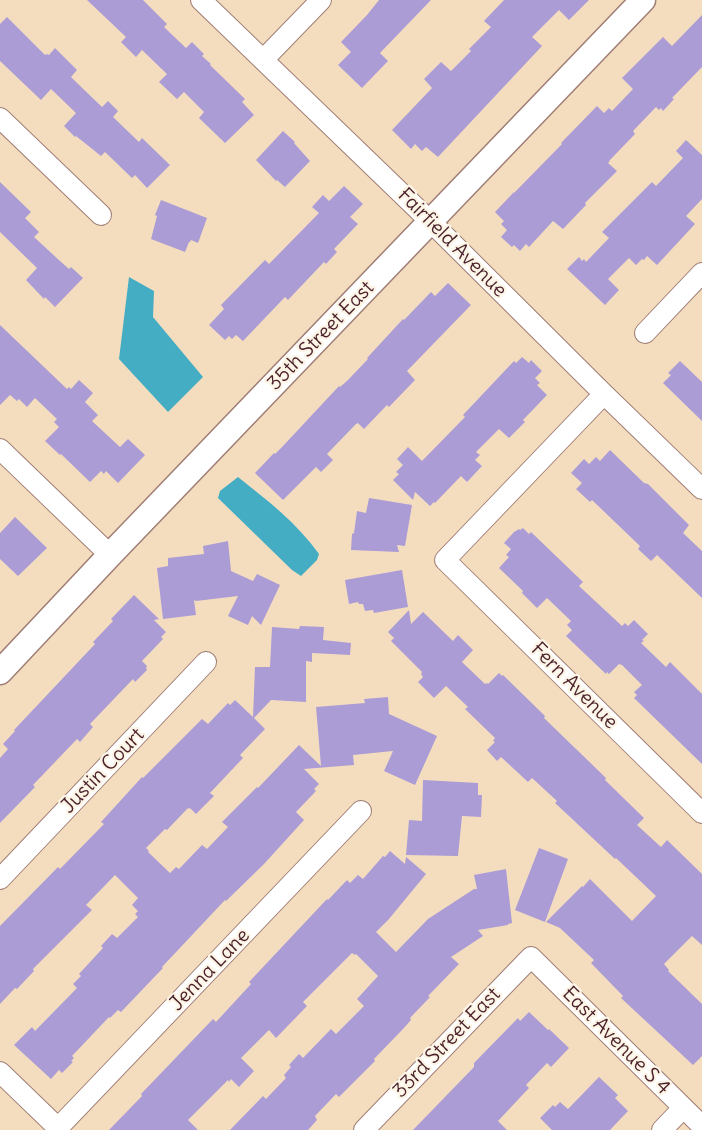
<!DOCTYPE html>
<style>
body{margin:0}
canvas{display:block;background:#f4ddbf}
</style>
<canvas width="702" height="1130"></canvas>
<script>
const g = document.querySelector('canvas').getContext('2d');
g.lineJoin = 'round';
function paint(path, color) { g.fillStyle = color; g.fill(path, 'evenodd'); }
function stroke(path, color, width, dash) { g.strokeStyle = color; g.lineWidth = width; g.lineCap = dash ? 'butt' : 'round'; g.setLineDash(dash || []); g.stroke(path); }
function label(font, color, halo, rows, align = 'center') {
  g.font = font + ' Delius,sans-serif'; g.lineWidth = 4.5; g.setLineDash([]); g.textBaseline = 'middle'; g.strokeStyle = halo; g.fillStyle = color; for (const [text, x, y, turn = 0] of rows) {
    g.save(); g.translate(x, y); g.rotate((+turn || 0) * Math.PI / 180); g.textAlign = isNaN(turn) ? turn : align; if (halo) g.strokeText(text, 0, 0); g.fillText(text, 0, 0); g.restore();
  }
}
paint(new Path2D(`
 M129,277L154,291L153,317L203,377L168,412L119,359Z
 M238,477C267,500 297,523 319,554L317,560L301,576L292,570L218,498L220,491Z`), '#44adc3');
paint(new Path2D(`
 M87,0H143L167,24L164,27L186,48L192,42L204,54L202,56L211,64L210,65L245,99L242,102L254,115L225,143L199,118L204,112L184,92L177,99L159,82L167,74L142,50L136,57L121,42L126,37Z
 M379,0H431L380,53L388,61L362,88L338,65L351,52L341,42L367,15Z
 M504,0H589L569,20L559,10L532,37L542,46L438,157L426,147L422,151L415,144L411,149L392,130L432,88L424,79L441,62L451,71L471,51L469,49L491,27L484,21Z
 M702,15V67L672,98L674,99L663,111L661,108L659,110L656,107L633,131L635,134L609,161H610L608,163L617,171L585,203L586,205L563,229L553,221L529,247L526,244L520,251L514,245L512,247L501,237L507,230L501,224L504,221L495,212L514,192V193L562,144L561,143L597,106L604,113L609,108L612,111L633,89L622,78L663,37L672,46Z
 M7,17L45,55L47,54L49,55L55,48L77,70L71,77L75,81L102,107L108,101L118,111L113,117L139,142L142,138L170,165L147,188L135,175L132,178L105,152L101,156L76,136L75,137L64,126L76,113L51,89L41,100L0,61V24Z
 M283,131L295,142L294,143L310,161L285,187L277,180L276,181L256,160Z
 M686,140L702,155V199L686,216L695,224L657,265L647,256L644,260L642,259L636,265L629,258L608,279L619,290L605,305L567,269L579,257L582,261L584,259L586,262L609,238L602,232L652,182L656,186L683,158L676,151Z
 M0,182L31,212L25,218L39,232L34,237L60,261L69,269L71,267L83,278L55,307L45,297L44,299L26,280L37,268L0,232Z
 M344,186L363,204L350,217L358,224L334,249L337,252L326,264L324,262L288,300L285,297L243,341L236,335L232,339L229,336L225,340L209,325L224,309L221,305L265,260L269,264L318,214L319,213L312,207L323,195L329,201Z
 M161,200L207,218L198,243L191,240L190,242H189L185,252L151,239L157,216L155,215Z
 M448,283L471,305L407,371L415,380L389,407L387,405L364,429L358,423L356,424L327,454L333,460L321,472L316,467L283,500L255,473L274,453L275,454L283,446L339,386L340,387L348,380L368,359L367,358L403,319L404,320L431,292L435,296Z
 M0,325L67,389L69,387L71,389L79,380L93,393L85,402L98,415L92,421L120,447L128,439L145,455L118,483L106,471L104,474L101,471L90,482L61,454L60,455L45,441L59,427L54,422L57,419L35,398L27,407L19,399L17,401L10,395L0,405Z
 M522,357L529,363L531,360L542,371L535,378L540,383L537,385L547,395L523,420L525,422L509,438L499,429L476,452L480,455L475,460L482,466L467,482L461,476L435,503L434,502L430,506L415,492L413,500L393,480L399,474L396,472L403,465L397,459L408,447L422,461L465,417L463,415L496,380L514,361L516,363Z
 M680,361L702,382V421L663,383L671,375L668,373Z
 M610,450L644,483L648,484L689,525L683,533L702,551V598L657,555L651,561L638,549L640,546L592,500L590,502L576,489L582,483L571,473L584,459L589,464L596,457L600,461Z
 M369,498L412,505L405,546L397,545L399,552L351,550L352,534L354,533L357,511L366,513Z
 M15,517L47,548L18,576L0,559V533Z
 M523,528L529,534L531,532L583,582L579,586L622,626L625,623L628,626L634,620L648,634L642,640L644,641L641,643L666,667L670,662L702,694V764L634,698L637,695L634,692L642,685L622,665L619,664L609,674L607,672L606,674L566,636L572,630L567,625L571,621L547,598L537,608L522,593L523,591L499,568L509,557L506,555L511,549L504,543L514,532L519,529L520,530Z
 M228,541L231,571L253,581L257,574L280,585L261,625L252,616L248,625L228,616L238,596L196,601L194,600L196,615L163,619L157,568L168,566V558L204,554L203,546Z
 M402,570L408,607L374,613L373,610L365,611L363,604H359L358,602L349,604L345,580Z
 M134,595L159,619L154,620L166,632L161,637L163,639L142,661L147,666L146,668L147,670L135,682L133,679L90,724L93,727L80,742L77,739L33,785L35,787L0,823V758L8,749L3,744L15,731L14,730L95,644L93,642L113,621L111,619Z
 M409,610L411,624L423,612L453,641L458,635L473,650L462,662L485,684L487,683L488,684L499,673L502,676L503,675L545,716L544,718L606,778L605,780L644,818L637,825L661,847L667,840L702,874V945L692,936L664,964L669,970L668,971L702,1004V1056L693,1065L621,998L623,996L591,963L594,960L560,928L546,922L582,886L583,887L590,879L632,921L656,896L616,858L615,859L569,816L555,803L557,801L532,778L528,782L501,757L497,761L487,750L495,742L493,741L495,738L465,709L468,707L446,686L434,698L418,682L423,677L421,674L422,672L391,641L394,638L388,632Z
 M300,626L324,627L323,640L351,643L350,655L312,653V662L306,661V702L271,700L254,718L265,729L240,755L243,758L210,793L214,796L196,814L190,808L189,809L188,808L167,830L165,829L146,848L149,851L148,852L170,873L176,867L179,869L202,845L207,849L228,827L222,822L257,787L258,788L299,745L321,766L316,707L365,703L364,699L388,697L389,714L437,736L415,785L384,771L393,751L353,755L354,765L304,769L319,784L314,789L316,791L296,812L304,820L264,864L226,901L225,900L162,967L163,968L121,1012L118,1010L110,1018L109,1017L72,1056L74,1058L71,1061L73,1062L62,1073L59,1070L51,1079L14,1045L32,1027L35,1031L77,988L73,984L81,976L79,974L103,948L101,946L112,934L117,938L138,917L135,914L138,911L132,905L138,898L115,875L86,905L92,910L33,969L34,971L17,989L15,988L0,1004V926L58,867L60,869L104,824L101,822L142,777L143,778L202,719L208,724L228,703L230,705L235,700L253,717L255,667H270L272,627L299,629Z
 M423,780L478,783V795H482L481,817L462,816L458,856L406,855L409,820L422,821Z
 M539,848L568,859L545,922L515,910Z
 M390,851L405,864L406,857L426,874L389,919L376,932L396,952L428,919L474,889H477L474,875L506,869L512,923L508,924V925L478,930L483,936L451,957L459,964L428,996L430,997L410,1018L411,1020L403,1029L374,1059L375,1061L339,1097L336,1094L315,1116L317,1120L308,1130H230L263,1096L266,1099L286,1078L284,1075L291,1067L289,1065L299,1054L303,1058L331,1029L336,1034L364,1006L357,999L378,976L356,954L355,955L352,953L303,1002L307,1006L276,1038L269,1030L241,1058L254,1071L239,1087L231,1079L229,1082L228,1080L188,1120L198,1130H109L142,1096L141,1094L213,1019L216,1022L251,984L249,982L327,899L328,900L347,880L350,883L358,875L363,879L383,856L385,857Z
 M529,1012L548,1030L549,1029L569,1048L551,1067L547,1063L526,1085L529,1088L498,1121L507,1130H413L474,1067V1063L518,1018L520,1021Z
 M599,1077L618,1095L615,1098L628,1111L610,1130H552L540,1118L553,1105L555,1107L560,1102L568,1109Z`), '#ab9cd5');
const minor = new Path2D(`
 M201,0L431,222L604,394L702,489
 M263,60L321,0
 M0,118L101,215
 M645,333L702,273
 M604,394L445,560L702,813
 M0,449L110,555
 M0,879L206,662
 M0,1072L60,1130
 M58,1128L361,811
 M364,1130L531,957L702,1126
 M662,1130L683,1108`);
const tertiary = new Path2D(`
 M0,672L110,555L643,0`);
stroke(minor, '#9f7e75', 22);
stroke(tertiary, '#9f7e75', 27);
stroke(minor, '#fff', 20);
stroke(tertiary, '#fff', 24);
label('20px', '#4a1f2b', '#fcf5e5', [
 ["Fairfield Avenue",452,243,45],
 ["35th Street East",321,336,-46],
 ["Fern Avenue",574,686,45],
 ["Justin Court",103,771,-46],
 ["Jenna Lane",210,970,-46],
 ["East Avenue S 4",616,1041,45],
 ["33rd Street East",447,1043,-46]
]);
</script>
